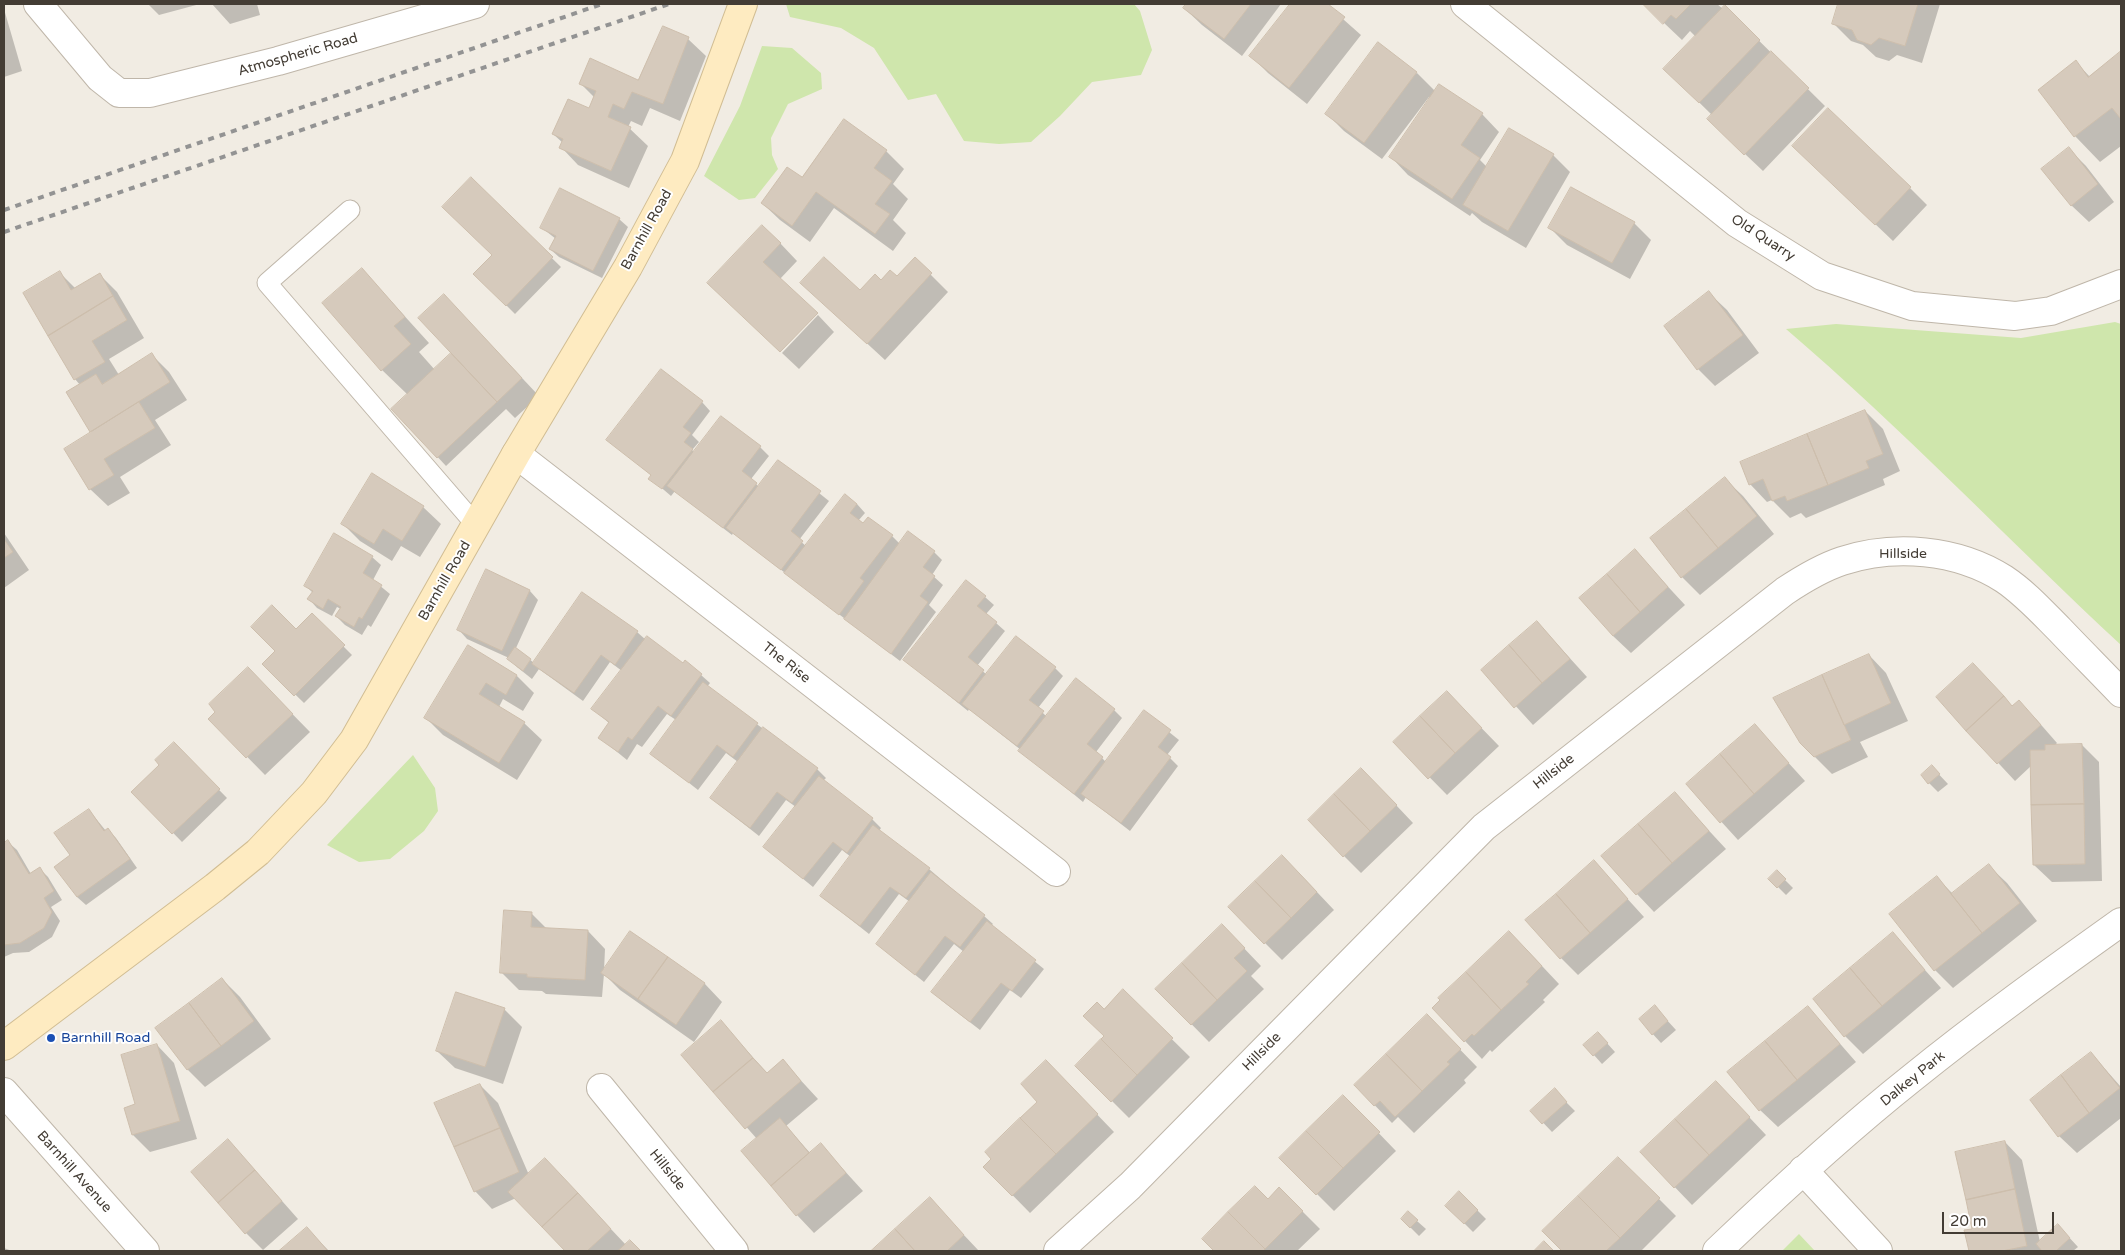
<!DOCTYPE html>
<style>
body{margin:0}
#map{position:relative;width:2125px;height:1255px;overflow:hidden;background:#f1ece3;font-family:"Varela Round",sans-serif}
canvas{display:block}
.frame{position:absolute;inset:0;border:5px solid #433c34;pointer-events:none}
.scale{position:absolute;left:1942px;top:1212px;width:112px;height:22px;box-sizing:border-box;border:2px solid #433c34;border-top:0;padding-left:6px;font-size:15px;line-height:18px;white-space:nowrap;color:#433c34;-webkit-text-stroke:4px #fff;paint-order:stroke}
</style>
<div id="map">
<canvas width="2125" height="1255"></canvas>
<div class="frame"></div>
<div class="scale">20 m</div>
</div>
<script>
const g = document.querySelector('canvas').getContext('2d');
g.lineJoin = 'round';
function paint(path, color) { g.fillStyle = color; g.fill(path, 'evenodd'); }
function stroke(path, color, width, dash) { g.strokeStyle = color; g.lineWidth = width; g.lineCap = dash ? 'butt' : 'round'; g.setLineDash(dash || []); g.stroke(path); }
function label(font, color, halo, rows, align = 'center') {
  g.font = font + ' "Varela Round",sans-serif'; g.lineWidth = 4; g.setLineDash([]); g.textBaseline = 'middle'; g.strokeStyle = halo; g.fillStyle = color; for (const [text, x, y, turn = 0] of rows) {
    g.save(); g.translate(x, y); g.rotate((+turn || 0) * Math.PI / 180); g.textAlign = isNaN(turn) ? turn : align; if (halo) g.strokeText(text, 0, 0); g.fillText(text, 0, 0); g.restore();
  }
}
paint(new Path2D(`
 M786,4H1134L1140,11L1152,50L1141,75L1092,82L1060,116L1031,142L999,144L964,141L936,94L908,100L874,48L841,28L790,17Z
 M762,46L792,48L821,73L822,89L788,104L771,138L772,155L778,169L755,198L739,200L704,176L740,106Z
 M2115,322L2121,324V645C2009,541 1903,429 1786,329L1836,324L2021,338Z
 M413,755L435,788L438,811L424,831L390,859L359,862L327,845Z
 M1799,1234L1815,1251H1782Z`), '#cfe6ac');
paint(new Path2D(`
 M148,4H200L159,15Z
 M212,4H257L260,15L230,24Z
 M1187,4H1281L1242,56L1202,25L1184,8Z
 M1292,4H1326L1361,35L1307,104L1268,73L1250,55Z
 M1644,4H1717L1723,9L1725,7L1825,106L1763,171L1726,136L1712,115L1665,69L1696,37L1690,31L1682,40Z
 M1839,4H1940L1922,63L1897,55L1889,61L1876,57L1863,45L1851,41L1833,23Z
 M4,9L22,71L4,77Z
 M688,39L706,56L680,121L650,108L642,126L631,121L628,127L648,146L629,188L578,165L561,147L563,143L553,134L590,110L595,98L581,84L638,82Z
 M2121,53V146L2100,162L2075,136L2076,62L2090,77Z
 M1417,73L1435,91L1482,114L1499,132L1480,160L1487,167L1553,155L1570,172L1526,248L1482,222L1472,213L1470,216L1408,175L1391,157L1430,98L1429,97L1382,159L1344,131L1327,114Z
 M844,121L886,151L904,169L893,184L908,199L893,220L906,233L893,251L834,208L810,242L780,220L762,203L802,179Z
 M2069,149L2086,166L2114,202L2089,222L2071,205Z
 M1811,163L1910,188L1927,205L1893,241Z
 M471,179L561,267L515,314L475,274L493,255Z
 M619,219L628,227L602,278L559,257L550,249L556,239L542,228Z
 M1634,223L1651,240L1630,279L1567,245L1550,228Z
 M780,243L797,261L780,279L726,300Z
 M915,259L948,292L885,360L820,300L860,292L881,281L897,278Z
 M362,269L429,343L419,352L435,370L453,353L461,313L539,396L515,418L506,409L446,466L393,409L408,395L382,370L324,303Z
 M60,273L76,289L100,275L117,292L144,338L109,359L119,375L152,355L169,372L187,400L155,420L171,445L120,477L130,493L108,506L90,489L92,432L68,392L80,385L75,379L24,294Z
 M1709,293L1727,310L1759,353L1715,386L1698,369Z
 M818,315L834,332L799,369L782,353Z
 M702,402L710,411L692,435L699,442L692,450L694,452L760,447L769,456L751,479L759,487L779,461L829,501L799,540L806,546L857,504L865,513L858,521L892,536L900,544L934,552L942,560L932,575L943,585L929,605L936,612L900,661L733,533L732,535L675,491L671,496L650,478L652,476L608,439Z
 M1865,411L1883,429L1900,471L1883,479L1885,485L1806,518L1801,513L1790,518L1772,500L1767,502L1750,484Z
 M1725,479L1743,496L1774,534L1700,595L1682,577L1651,539Z
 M423,507L441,524L420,557L401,546L392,561L360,541L343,524Z
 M4,533L29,570L4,588Z
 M1635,551L1685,605L1631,653L1613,636Z
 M372,557L381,565L373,580L390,594L371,627L368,625L362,635L345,625L336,616L341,609L337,607L332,616L317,608L309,599L313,593L306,586Z
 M486,571L530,591L538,600L516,648L534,663L637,632L646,640L683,665L701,675L710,683L707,687L817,769L826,778L823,781L872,819L881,828L879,831L929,869L984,916L993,924L991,926L1044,969L1021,998L1010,990L980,1030L941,1000L964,952L954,944L924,982L877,944L910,902L899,894L869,934L821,896L851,857L842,850L813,887L764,847L796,807L786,800L759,836L711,798L738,762L726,753L698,790L651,753L676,720L667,714L642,747L637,744L627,760L600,738L610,724L593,709L622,671L610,662L583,701L539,669L532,679L517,667L509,658L467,639L459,630Z
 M985,597L994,605L986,614L1005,631L977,666L987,675L1055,668L1063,676L1038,708L1047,717L1114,710L1122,718L1096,752L1106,762L1144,712L1179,740L1167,755L1178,766L1130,831L1086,797L1083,802L1021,750L969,709L968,711L905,660Z
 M312,615L352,655L304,703L264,664Z
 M1537,622L1587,677L1533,725L1483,670Z
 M468,646L517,676L534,693L523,711L503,699L499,707L524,723L542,740L517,780L443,735L426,718Z
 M1869,655L1886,673L1908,721L1860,742L1868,757L1832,774L1814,756Z
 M1973,664L2013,707L2036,719L2057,743L2054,746L2082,745L2099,762L2102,881L2052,882L2034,865L2031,766L2015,781L1937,697Z
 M265,686L310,732L265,775L210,719Z
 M1464,710L1499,746L1447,795L1395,742Z
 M1755,726L1805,781L1738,840L1687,784Z
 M174,744L227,798L182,842L133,792L161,765Z
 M1932,767L1948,784L1938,792L1922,776Z
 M1379,787L1413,823L1361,873L1344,856Z
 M1675,794L1726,849L1654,912L1637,894Z
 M89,810L106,831L108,830L116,838L137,868L86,905L77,897L71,855Z
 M8,842L17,850L31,874L40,869L48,877L62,900L51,907L60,921L52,937L29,952L13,953L4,957V844Z
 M1594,862L1644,917L1578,975L1561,958Z
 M1989,866L2007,883L2037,921L1953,988L1935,970L1891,914L1937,878L1953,894Z
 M1777,872L1793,888L1786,895L1770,879Z
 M1300,874L1334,910L1282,960L1265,943Z
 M531,913L547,929L588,931L605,949L604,971L631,933L705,984L722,1002L694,1042L620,990L604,974L602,997L546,994L542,991L519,990L501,972Z
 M1893,934L1941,988L1863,1054L1845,1036L1815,999Z
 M1239,943L1261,966L1251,976L1264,989L1209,1042L1157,989Z
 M1527,950L1559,984L1543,1000L1545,1002L1492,1052L1490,1050L1482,1059L1465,1041Z
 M222,979L240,997L271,1039L205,1087L188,1070L157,1028Z
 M1123,991L1190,1057L1129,1118L1077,1066L1106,1036L1104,1010Z
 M1655,1007L1676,1030L1661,1043L1640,1020Z
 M1808,1007L1856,1062L1778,1127L1760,1110Z
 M504,1009L522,1027L503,1084L455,1068L437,1051Z
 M721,1022L768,1074L783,1061L818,1099L786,1126L811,1154L821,1145L863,1191L814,1233L797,1215L743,1151L757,1139L683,1055Z
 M1444,1033L1477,1067L1464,1080L1466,1083L1414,1133L1398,1117L1392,1123L1355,1085Z
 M1606,1042L1615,1052L1602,1064L1585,1045Z
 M157,1045L174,1063L197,1139L150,1152L133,1135L136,1105Z
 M2091,1053L2121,1087V1118L2077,1153L2059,1136Z
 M1063,1079L1114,1132L1030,1213L985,1167L1039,1102Z
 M480,1085L498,1103L529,1175L562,1177L626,1245L630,1242L639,1251H566L516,1198L492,1209L475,1191Z
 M1343,1096L1396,1151L1334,1211L1281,1158Z
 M1563,1099L1575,1111L1552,1132L1532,1111Z
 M1733,1100L1766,1135L1692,1205L1641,1152Z
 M2005,1142L2022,1160L2040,1242L2067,1235L2078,1247L2073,1251H2043L2041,1249L2042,1251H1970L1966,1231L1973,1230Z
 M1618,1158L1676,1216L1641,1251H1564L1544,1231Z
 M245,1159L298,1219L263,1250L246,1233Z
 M1279,1188L1320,1229L1297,1251H1216L1203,1239L1268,1200Z
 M1460,1193L1486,1219L1473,1232L1447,1206Z
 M930,1199L979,1251H873Z
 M1408,1213L1426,1229L1419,1236L1402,1219Z
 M307,1229L329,1251H281Z
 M4,1248L12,1251H4Z`), '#0003');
const building = new Path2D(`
 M1186,4H1251L1224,39L1183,8Z
 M1290,4H1328L1345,17L1289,88L1249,56Z
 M1643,4H1691L1676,19L1671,15L1663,24Z
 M1838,4H1918L1905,46L1879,38L1871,45L1857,40L1852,30L1832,24Z
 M1725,5L1760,40L1699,103L1663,69Z
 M663,26L689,37L663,104L632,92L624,109L613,104L608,117L631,127L611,171L559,148L563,139L552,134L568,99L589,108L596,91L579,84L590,58L638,80Z
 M1378,42L1417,72L1364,143L1325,114Z
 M1771,51L1809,88L1744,155L1707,119Z
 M2121,51V117L2120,118L2112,108L2074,137L2038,90L2076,60L2088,77Z
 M1439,84L1483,113L1461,145L1480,158L1452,199L1389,157Z
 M1828,108L1911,187L1875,225L1792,146Z
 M844,119L887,150L874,168L892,181L875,204L890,214L875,234L816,192L792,226L761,203L787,167L802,177Z
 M1509,128L1554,154L1508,231L1463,205Z
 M2069,147L2098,184L2071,206L2041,169Z
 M471,177L553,257L506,306L473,274L492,255L442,207Z
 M1571,187L1635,222L1612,263L1548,228Z
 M560,188L620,218L593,271L549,249L556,236L540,228Z
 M762,225L781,243L763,262L818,313L780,352L707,283Z
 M824,257L860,290L875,274L881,280L890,270L897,276L915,257L932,273L867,344L800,283Z
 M362,268L405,317L394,326L411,344L381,371L322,303Z
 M60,271L71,290L100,273L113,296L48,336L23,293Z
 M1709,291L1743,335L1697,370L1664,326Z
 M444,294L522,378L497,402L418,318Z
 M113,296L127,320L92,341L105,362L74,380L48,336Z
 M152,353L170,382L90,432L66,392L96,374L102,384Z
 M451,353L497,402L437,458L391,409Z
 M661,369L703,401L683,427L691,433L684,442L693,449L662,489L648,479L651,475L606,440Z
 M139,402L155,428L104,459L114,475L89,490L64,449Z
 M1865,410L1883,454L1866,461L1869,468L1828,485L1807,434Z
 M721,416L761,446L742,471L757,483L723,528L667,486Z
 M1807,434L1828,485L1787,501L1785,496L1772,501L1763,479L1749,485L1740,462Z
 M778,460L821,491L791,531L803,541L781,570L726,528Z
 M372,473L424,506L402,541L383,529L374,544L341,524Z
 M1725,477L1757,516L1718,548L1686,509Z
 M845,494L857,504L850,513L863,523L868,517L893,535L860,578L864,581L839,615L784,573Z
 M1686,509L1718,548L1681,578L1650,538Z
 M908,531L935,551L923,567L935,576L920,596L928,602L891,654L844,619Z
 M334,533L373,556L363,573L382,585L362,619L359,617L354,627L335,616L341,607L328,599L323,609L307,599L313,591L304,586Z
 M4,539L13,552L4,558Z
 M1635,549L1668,587L1640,612L1607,574Z
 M486,569L530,590L502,651L457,630Z
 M1607,574L1640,612L1613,636L1579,598Z
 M966,580L986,596L977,606L997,622L968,657L984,670L959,703L903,660Z
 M582,592L638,631L615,665L601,655L574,693L532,664Z
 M272,605L296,629L312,613L345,645L294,696L262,664L275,651L251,627Z
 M1537,621L1570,659L1542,683L1509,645Z
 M647,636L683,663L685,660L702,674L671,716L658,706L632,740L628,737L618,752L598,738L609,722L591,709Z
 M1016,636L1056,667L1029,700L1044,711L1017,746L962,704Z
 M468,645L517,675L506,695L486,683L479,694L525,722L499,763L424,718Z
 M1509,645L1542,683L1514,708L1481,670Z
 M515,647L531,659L523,671L507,659Z
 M1869,654L1891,703L1844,725L1822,675Z
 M1973,663L2004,696L1966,731L1936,697Z
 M248,667L293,714L246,758L208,719L215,712L209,704Z
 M1822,675L1851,740L1814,757L1800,743L1773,698Z
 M1076,678L1115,709L1087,744L1103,757L1074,794L1018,751Z
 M703,682L758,723L733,757L717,745L689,783L650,754Z
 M1447,691L1482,728L1455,753L1420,716Z
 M2004,696L2012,706L2019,700L2041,725L1997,764L1966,731Z
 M1144,710L1171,730L1158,747L1171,757L1121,823L1081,794Z
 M1420,716L1455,753L1428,779L1393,742Z
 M1755,724L1789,763L1754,794L1720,754Z
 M763,727L818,768L792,803L777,792L750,828L710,798Z
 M174,742L220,789L172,834L131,792L159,765L155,760Z
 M2082,744L2084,804L2031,805L2030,750H2045V745Z
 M1720,754L1754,794L1720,823L1686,784Z
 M1932,765L1940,774L1928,784L1921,775Z
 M1361,768L1397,805L1370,831L1334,794Z
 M819,776L873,818L847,853L833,842L803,879L763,847Z
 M1675,792L1709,831L1672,863L1638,824Z
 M1334,794L1370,831L1343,857L1308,820Z
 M2084,804L2085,864L2033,865L2031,805Z
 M89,809L104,831L108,828L130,859L77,897L54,867L70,855L54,833Z
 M1638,824L1672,863L1636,895L1601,856Z
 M873,825L930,868L906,898L890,887L860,926L820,896Z
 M8,840L29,874L40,867L54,891L44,898L52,912L44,928L20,943L4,945V843Z
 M1282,855L1317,892L1291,918L1255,881Z
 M1594,860L1628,899L1590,933L1556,894Z
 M1989,864L2020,903L1982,933L1951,894Z
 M1777,870L1786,879L1777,888L1768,879Z
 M931,872L985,915L960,947L945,936L915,975L876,944Z
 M1937,876L1982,933L1934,971L1889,914Z
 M1255,881L1291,918L1264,944L1228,907Z
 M1556,894L1590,933L1560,959L1525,920Z
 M504,910L532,912L531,927L588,930L585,980L527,977V974L500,973Z
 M987,921L1036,960L1012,991L1001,983L970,1022L931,992Z
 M1222,924L1245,948L1234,958L1247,971L1217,1000L1182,963Z
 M630,931L668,957L638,999L601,973Z
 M1509,931L1542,966L1526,982L1529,984L1501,1010L1466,972Z
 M1893,932L1925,970L1882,1006L1850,968Z
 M668,957L705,983L676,1025L638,999Z
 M1182,963L1217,1000L1191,1025L1155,989Z
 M1850,968L1882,1006L1844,1037L1813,999Z
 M1466,972L1501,1010L1474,1036L1472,1034L1464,1042L1432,1008L1440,1000L1438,998Z
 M222,978L254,1021L221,1046L189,1003Z
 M1123,989L1173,1038L1137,1075L1101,1039L1104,1036L1083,1016L1097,1002L1104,1009Z
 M456,992L505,1008L485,1067L436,1051Z
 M189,1003L221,1046L187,1070L155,1028Z
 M1655,1005L1668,1021L1652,1035L1639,1019Z
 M1808,1006L1840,1044L1797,1080L1765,1041Z
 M1427,1014L1461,1049L1447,1062L1450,1064L1422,1091L1386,1054Z
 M721,1020L753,1058L713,1092L681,1055Z
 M1598,1032L1608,1043L1593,1056L1583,1045Z
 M1101,1039L1137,1075L1111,1102L1075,1066Z
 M1765,1041L1797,1080L1759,1111L1727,1072Z
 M157,1044L180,1121L132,1135L124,1108L135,1104L121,1055Z
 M2091,1052L2120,1088L2089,1113L2061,1075Z
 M1386,1054L1422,1091L1395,1117L1380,1101L1374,1106L1354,1085Z
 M753,1058L767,1073L783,1059L801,1081L745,1129L713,1092Z
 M1046,1060L1098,1114L1056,1154L1020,1118L1037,1102L1021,1084Z
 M2061,1075L2089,1113L2058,1137L2030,1100Z
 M1716,1081L1750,1117L1709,1155L1675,1119Z
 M480,1084L500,1128L454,1147L434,1103Z
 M1555,1088L1567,1102L1542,1124L1530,1111Z
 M1343,1095L1380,1132L1343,1168L1306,1131Z
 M780,1118L809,1153L771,1186L741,1151Z
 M1020,1118L1056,1154L1012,1196L983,1167L991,1159L985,1152Z
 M1675,1119L1709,1155L1674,1188L1640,1152Z
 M500,1128L519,1172L474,1192L454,1147Z
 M1306,1131L1343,1168L1316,1195L1279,1158Z
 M228,1139L255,1170L218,1203L191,1172Z
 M2005,1141L2015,1189L1966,1200L1955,1152Z
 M821,1143L846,1173L796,1216L771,1186Z
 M1618,1157L1660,1198L1620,1238L1578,1196Z
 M545,1158L578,1193L542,1227L508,1192Z
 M255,1170L282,1201L245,1234L218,1203Z
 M1255,1186L1268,1199L1279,1187L1303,1211L1265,1249L1228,1212Z
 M2015,1189L2027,1246L2002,1251H1969L1964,1230L1972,1229L1966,1200Z
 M1459,1191L1478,1210L1464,1224L1445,1206Z
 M578,1193L611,1229L587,1251H565L542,1227Z
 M1578,1196L1620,1238L1606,1251H1562L1542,1231Z
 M930,1197L964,1235L947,1251H915L895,1229Z
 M1408,1211L1418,1220L1410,1228L1401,1219Z
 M1228,1212L1265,1249L1263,1251H1214L1202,1239Z
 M2058,1224L2070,1238L2056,1251H2042L2036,1244Z
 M307,1227L328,1251H279Z
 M895,1229L915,1251H871Z
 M630,1240L641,1251H618Z
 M1544,1241L1554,1251H1534Z`);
paint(building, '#d6cabc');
stroke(building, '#cdbeac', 1);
const service = new Path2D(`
 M350,210L267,283L476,525`);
const minor = new Path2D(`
 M38,4L100,78L119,93H150L278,61L475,4
 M1465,4L1737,223L1822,276L1912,306L2015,316L2051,311L2121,284
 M516,454L1056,872
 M601,1088L734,1251
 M4,1092L145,1251
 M1803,1170L1878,1251
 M1058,1251L1130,1186L1484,827L1785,591C1803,579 1821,568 1842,561C1894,544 1957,549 2004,579C2025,593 2042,612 2060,630C2080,651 2101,672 2121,693
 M1717,1251C1780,1191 1844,1132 1912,1078C1980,1023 2051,972 2121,922`);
const secondary = new Path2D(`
 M4,1046L215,887L258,852L314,793L354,740L516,454L628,267L685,161L743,4`);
stroke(service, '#bfb6a9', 21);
stroke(minor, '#bfb6a9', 30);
stroke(secondary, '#d1bd93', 30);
stroke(service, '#fff', 19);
stroke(minor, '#fff', 28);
stroke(secondary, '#feebc1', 28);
stroke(new Path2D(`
 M4,210L602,4
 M4,232L669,4`), '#939393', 4, [6, 6]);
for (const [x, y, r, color] of [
 [51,1038,5,"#1a4fb4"]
]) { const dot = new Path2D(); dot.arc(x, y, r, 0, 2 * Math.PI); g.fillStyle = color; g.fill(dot); stroke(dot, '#fff', 2); }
label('14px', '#433c34', '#fff', [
 ["Atmospheric Road",298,55,-16],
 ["Barnhill Road",647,230,-61],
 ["Old Quarry",1763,238,33],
 ["Hillside",1903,554],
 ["Barnhill Road",445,581,-60],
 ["The Rise",786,663,38],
 ["Hillside",1554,772,-38],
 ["Hillside",1262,1052,-45],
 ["Dalkey Park",1913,1079,-39],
 ["Hillside",667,1170,51],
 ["Barnhill Avenue",74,1172,48]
]);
label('14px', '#164399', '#fff', [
 ["Barnhill Road",61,1038]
], 'left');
</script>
